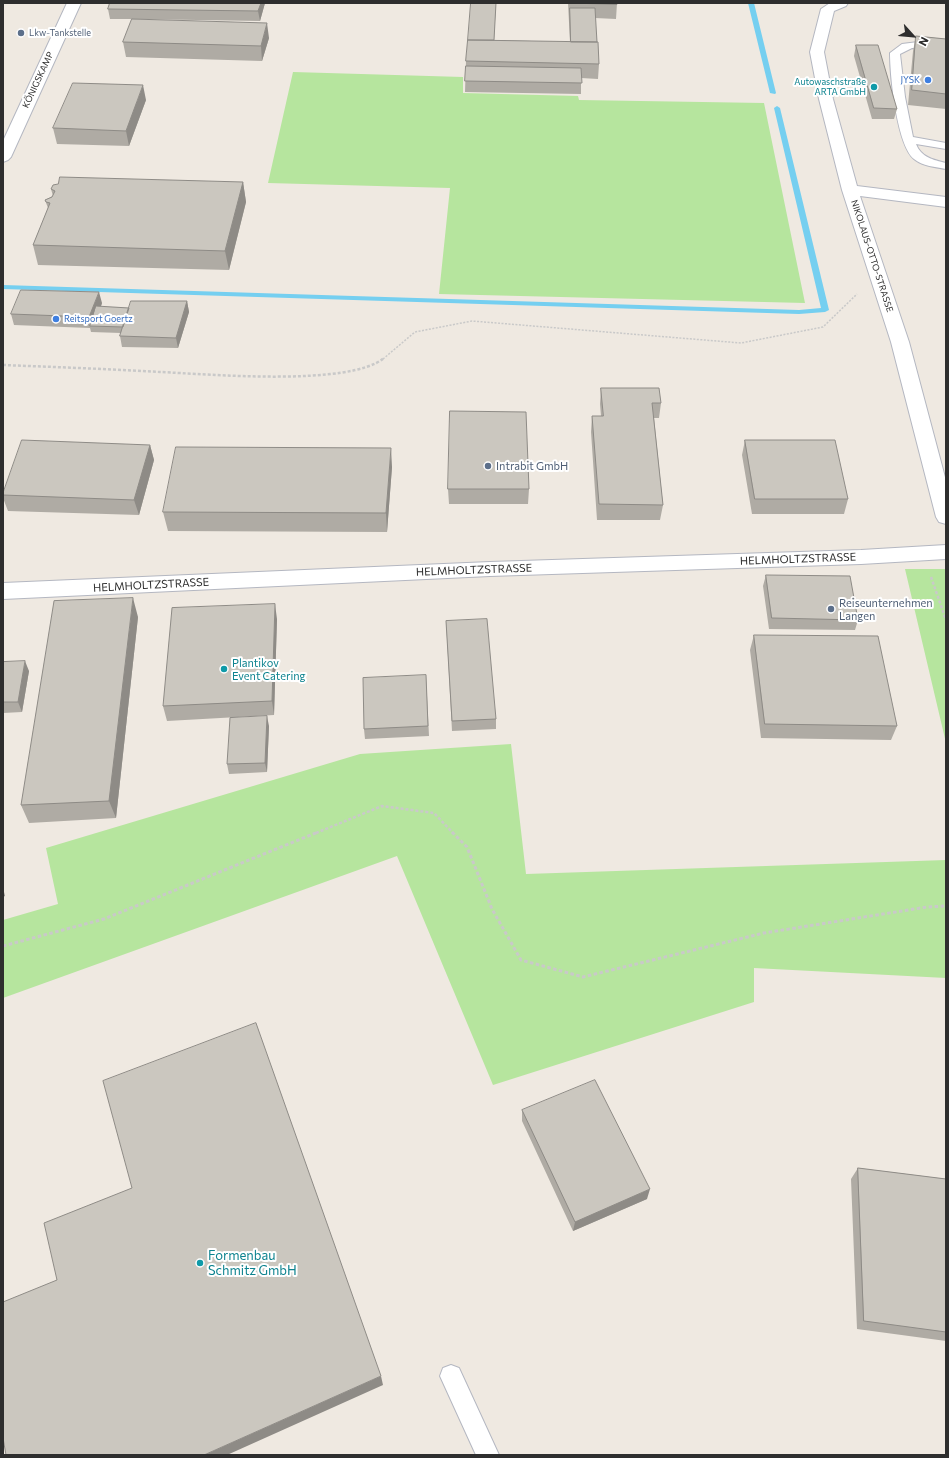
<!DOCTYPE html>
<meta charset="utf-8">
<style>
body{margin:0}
#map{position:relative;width:949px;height:1458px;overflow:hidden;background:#efe9e1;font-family:Commissioner,sans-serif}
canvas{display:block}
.frame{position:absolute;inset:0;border:4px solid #2e2e2e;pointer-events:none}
.north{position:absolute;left:893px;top:16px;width:40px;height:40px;-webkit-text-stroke:3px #fff;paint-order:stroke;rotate:117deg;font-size:11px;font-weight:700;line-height:16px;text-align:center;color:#2e2e2e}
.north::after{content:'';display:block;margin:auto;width:14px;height:18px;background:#2e2e2e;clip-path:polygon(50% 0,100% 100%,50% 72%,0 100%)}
</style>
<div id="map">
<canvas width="949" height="1458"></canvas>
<div class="frame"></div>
<div class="north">N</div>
</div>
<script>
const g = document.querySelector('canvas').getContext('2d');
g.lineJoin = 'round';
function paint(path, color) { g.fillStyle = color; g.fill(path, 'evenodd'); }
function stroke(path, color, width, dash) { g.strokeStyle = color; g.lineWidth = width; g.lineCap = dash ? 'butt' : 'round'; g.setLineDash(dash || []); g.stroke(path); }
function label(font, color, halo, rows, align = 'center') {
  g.font = font + ' Commissioner,sans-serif'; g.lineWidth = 4; g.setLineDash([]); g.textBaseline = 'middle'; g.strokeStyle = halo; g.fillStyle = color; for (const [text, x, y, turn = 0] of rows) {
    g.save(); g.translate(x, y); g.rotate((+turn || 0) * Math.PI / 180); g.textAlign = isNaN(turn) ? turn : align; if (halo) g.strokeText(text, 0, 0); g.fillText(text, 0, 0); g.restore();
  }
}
paint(new Path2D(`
 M293,72L463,77V93L578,96L579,100L764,103L805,303L439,294L450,188L268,183Z
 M905,569H946V743Z
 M511,744L526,874L946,860V978L754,968V1002L493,1085L397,856L3,998V920L58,904L46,848L360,754Z`), '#b6e59e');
paint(new Path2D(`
 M748,3H754L776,93L775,94L770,93Z
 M777,106L780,108L829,310L825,312L799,314L3,289V285L799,310L821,308L774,108Z`), '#75cff0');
const lane = new Path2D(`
 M926,41L946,43V49L912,48L900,54L905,97L913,137L946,143V149L916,144C921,157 933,160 946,163V169C936,167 922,166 914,159C897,145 890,76 890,53L902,44Z
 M451,1365L459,1368L499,1455H476L440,1376L443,1368Z`);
const street = new Path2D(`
 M67,3H81L11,157L8,160L3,162V141Z
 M830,3H848L846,6L834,11L824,52L833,99L857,186L946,197V207L860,196L909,342L946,481V524L939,522L936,517L891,342L842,190L819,99L810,52L821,9Z
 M946,545V559L861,564L490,576L3,599V583L490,562L861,550Z`);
stroke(lane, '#b4b7c1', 2);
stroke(street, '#b4b7c1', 2);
stroke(new Path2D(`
 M383,359L415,332L472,321L741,343L823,327L857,294`), '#c9c9c9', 1.5, [2, 1.5]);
stroke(new Path2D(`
 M3,365C55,367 108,369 160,372C208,374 349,387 384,358
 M931,577L946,620
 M316,833L382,806L434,813L453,833`), '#c9c9c9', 2.5, [3, 2]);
stroke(new Path2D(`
 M452,832L467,847L492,909L521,960L583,977L764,933L927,907L946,906
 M3,946L104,919L318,832`), '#c9c9c9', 3, [3.5, 2.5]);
paint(lane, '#fff');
paint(street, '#fff');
paint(new Path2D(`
 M110,3H265L260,21L134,19L269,38L262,61L126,57L123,42L132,19H110L108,9Z
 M496,3L494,40L570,42L568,3H617L616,19L595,18L597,42L599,64L598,79L581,78V94L465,92L466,61L468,40Z
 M916,36L946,39V109L908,105L913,51Z
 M856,45L897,109L894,119H872L854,56Z
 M146,100L129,146L57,144L53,128Z
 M243,182L246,202L229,270L38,265L33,245L48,208L45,200L53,196L51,189Z
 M187,301L189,312L178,348L122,347L120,336L121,333L91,332L90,328L14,325L11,314L102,303L101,307L129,308Z
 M601,388L661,403L659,418H654L663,505L660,520H597L591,432L592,416H601L600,404Z
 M745,440L848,499L844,514H752L742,455Z
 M150,445L154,460L139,515L8,511L3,498V493Z
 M392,467L387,532L168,531L163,512Z
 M448,489H529L528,504H449Z
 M766,575L858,620L855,630L769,629L763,586Z
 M138,617L116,818L29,823L21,805Z
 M277,619L274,715L167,721L163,706Z
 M446,621L496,719V729L452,731Z
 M754,635L897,726L891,740L761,738L750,650Z
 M3,662L29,671L22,712L3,713Z
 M426,675L429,736L365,739L364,729Z
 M269,726L267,772L229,774L227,764Z
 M522,1110L647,1199L573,1231L522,1121Z
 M858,1168L946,1179V1341L857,1329L851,1179Z`), '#afaba4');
paint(new Path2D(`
 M261,3H265L260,21L258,11Z
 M267,23L269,38L262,61L261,46Z
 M143,85L146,100L129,146L126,131Z
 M243,182L246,202L229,270L225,251Z
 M99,292L102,303L93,326H92L89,317Z
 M187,301L189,312L178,348L176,338Z
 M150,445L154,460L139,515L134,500Z
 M391,448L392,467L387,532L386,513Z
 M133,598L138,617L116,818L109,801Z
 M275,604L277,619L274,715L272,701Z
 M25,661L29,671L22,712L18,702Z
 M267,716L269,726L267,772L265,763Z
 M3,888L5,896L3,897Z
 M650,1189L647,1199L573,1231L575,1222Z
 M381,1376L383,1385L227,1455H204Z`), '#8e8b86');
const building = new Path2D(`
 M110,3H261L258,11L108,9Z
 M471,3H496L494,40H468Z
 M570,3H617V4Z
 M570,8H595L597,42H571Z
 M132,19L267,23L261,46L123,42Z
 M916,36L946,39V94L912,90Z
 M468,40L598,42L599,64L466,61Z
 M856,45H878L897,109L874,108Z
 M466,66L581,68L582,83L465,81Z
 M73,83L143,85L126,131L53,128Z
 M60,177L243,182L225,251L33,245L50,203L46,202L45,200L52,197L55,191L51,189L53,185L58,184Z
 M21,290L99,292L89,317L11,314Z
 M131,301H187L176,338L120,336Z
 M96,306L129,308L123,327L90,326Z
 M601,388H659L661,403H652L663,505L599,504L592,416H603Z
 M450,411L526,412L529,489H448Z
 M22,440L150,445L134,500L3,495V493Z
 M745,440H835L848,499H755Z
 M176,447L391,448L386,513L163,512Z
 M766,575L850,576L858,620L772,618Z
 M133,598L109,801L21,805L54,601Z
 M275,604L272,701L163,706L172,608Z
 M487,619L496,719L452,721L446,621Z
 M754,635L878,636L897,726L765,724Z
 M25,661L18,702H3V662Z
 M426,675L428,726L364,729L363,678Z
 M267,716L265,763L227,764L230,718Z
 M256,1023L381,1376L204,1455H6L3,1438V1302L57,1280L44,1223L132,1188L103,1081Z
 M595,1080L650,1189L575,1222L522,1110Z
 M858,1168L946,1179V1332L864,1321Z`);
paint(building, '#cbc7bf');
stroke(building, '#8e8b86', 1);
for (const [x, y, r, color] of [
 [21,33,4,"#5c6f8a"],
 [928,80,4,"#3f7fe0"],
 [874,87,4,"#0f9aa8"],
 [56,319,4,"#3f7fe0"],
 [488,466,4,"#5c6f8a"],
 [831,609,4,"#5c6f8a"],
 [224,669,4,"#0f9aa8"],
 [200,1263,4,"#0f9aa8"]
]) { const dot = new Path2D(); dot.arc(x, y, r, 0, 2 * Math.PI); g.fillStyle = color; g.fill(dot); stroke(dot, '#fff', 1.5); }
label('9px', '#4e5e75', '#fff', [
 ["Lkw-Tankstelle",29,33]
], 'left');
label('9px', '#2e2e2e', '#fff', [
 ["KÖNIGSKAMP",38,80,-65],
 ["NIKOLAUS-OTTO-STRASSE",872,256,72]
]);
label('9px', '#366cbe', '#fff', [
 ["JYSK",920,80],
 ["Reitsport Goertz",64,319,"left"]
], 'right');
label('9px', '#0d838f', '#fff', [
 ["Autowaschstraße",866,82],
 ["ARTA GmbH",866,92]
], 'right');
label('11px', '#4e5e75', '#fff', [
 ["Intrabit GmbH",496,466],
 ["Reiseunternehmen",839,603],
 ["Langen",839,616]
], 'left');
label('11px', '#2e2e2e', '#fff', [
 ["HELMHOLTZSTRASSE",798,559,-2],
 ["HELMHOLTZSTRASSE",474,570,-2],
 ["HELMHOLTZSTRASSE",151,585,-3]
]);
label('11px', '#0d838f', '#fff', [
 ["Plantikov",232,663],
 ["Event Catering",232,676]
], 'left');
label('13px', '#0d838f', '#fff', [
 ["Formenbau",208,1256],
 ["Schmitz GmbH",208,1271]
], 'left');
</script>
